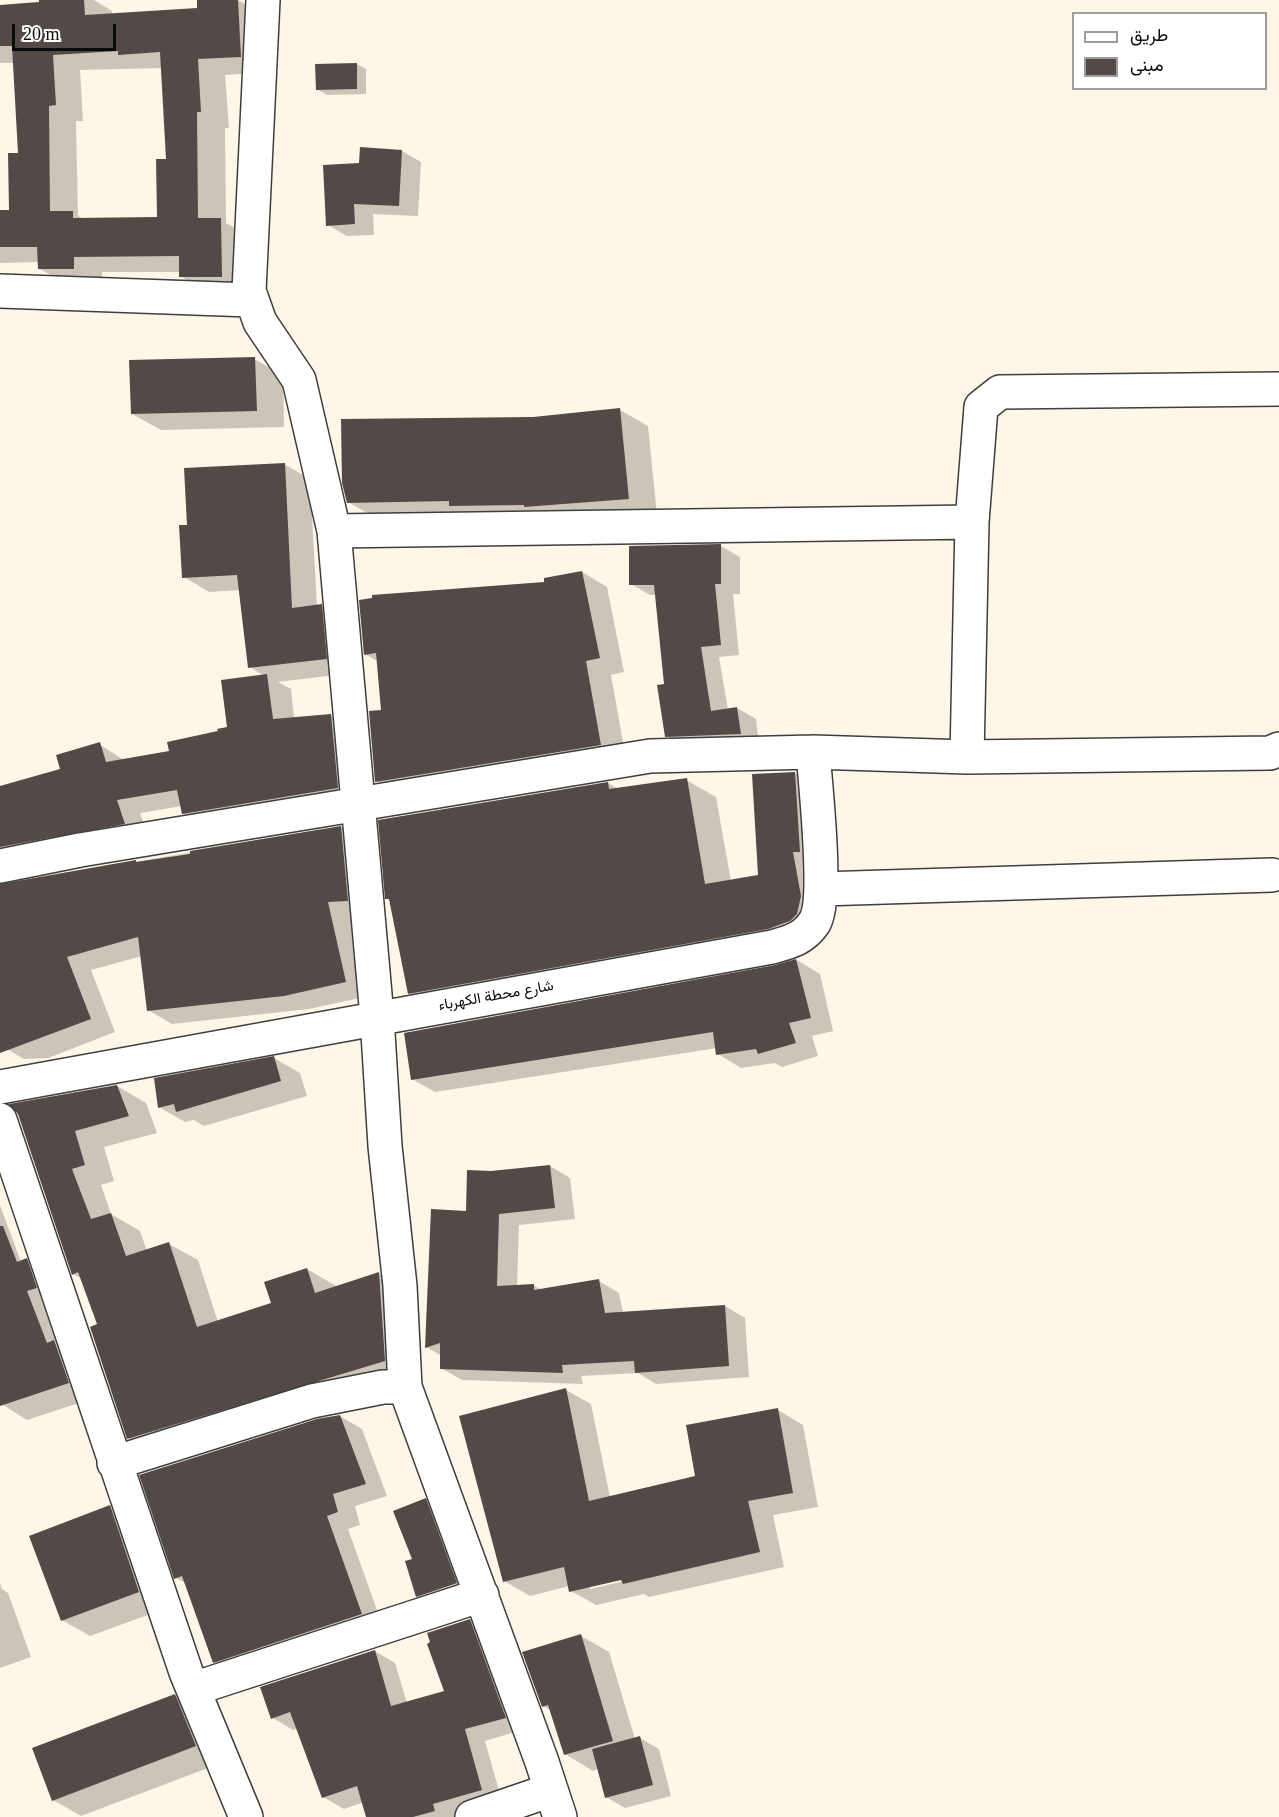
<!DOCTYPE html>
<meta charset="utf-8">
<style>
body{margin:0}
#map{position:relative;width:1279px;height:1817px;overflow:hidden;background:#fff6e8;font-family:"Times New Roman",Vazirmatn,serif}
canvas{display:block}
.legend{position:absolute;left:1072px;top:12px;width:195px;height:78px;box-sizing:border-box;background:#fff;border:2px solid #9d9d9d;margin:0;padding:8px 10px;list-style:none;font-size:18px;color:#0b0b0b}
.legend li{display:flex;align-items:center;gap:12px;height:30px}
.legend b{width:30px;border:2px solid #9d9d9d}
.scale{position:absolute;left:12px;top:24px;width:104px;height:27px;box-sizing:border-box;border:3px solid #0b0b0b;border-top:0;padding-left:8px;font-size:18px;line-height:21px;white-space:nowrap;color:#0b0b0b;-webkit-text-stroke:4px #fff;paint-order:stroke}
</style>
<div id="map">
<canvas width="1279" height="1817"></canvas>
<ul class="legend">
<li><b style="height:8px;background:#fff"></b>طريق</li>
<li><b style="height:16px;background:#534947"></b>مبنى</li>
</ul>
<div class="scale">20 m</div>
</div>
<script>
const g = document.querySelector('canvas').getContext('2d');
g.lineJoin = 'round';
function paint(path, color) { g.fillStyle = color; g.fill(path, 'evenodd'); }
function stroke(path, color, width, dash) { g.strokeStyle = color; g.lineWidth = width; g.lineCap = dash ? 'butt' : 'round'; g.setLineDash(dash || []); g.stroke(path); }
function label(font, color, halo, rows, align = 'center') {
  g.font = font + ' "Times New Roman",Vazirmatn,serif'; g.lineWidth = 6; g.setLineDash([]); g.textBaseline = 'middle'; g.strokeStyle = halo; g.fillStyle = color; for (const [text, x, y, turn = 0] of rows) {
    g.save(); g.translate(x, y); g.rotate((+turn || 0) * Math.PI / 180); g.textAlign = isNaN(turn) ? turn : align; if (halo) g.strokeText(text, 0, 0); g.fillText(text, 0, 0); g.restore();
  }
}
paint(new Path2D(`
 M40,0H94L112,11V15L199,10L238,0L266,16L269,72L225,75L229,128H225L226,223L249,236V293H209L180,276V272H102V284L68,285L40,269L39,262L0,263V212L11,211L20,154L14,63H0V6L41,4ZM162,68L168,161L158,219H84L78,216L76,121H83L80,70Z
 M357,64L366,69V94L327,95L317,89Z
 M402,151L421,162L418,216L373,214L374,235L347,236L328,225L361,164Z
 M254,359L283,375L284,427L161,430L132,414Z
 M620,410L648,426L657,515L376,518L348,502L533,418Z
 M284,464L310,479L317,607L321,606L347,621L352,673L278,682L291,689L294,718L331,716L355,729L361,802L207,827L183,813L182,806L140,813L148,837L6,875L5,884L341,827L365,841L369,996L309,1009L172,1024L148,1010L142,956L91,970L115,1032L48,1058L24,1059L0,1045V787L62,770L99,744L124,760L171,753L169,743L229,728L264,676L250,667L240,590L209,592L184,577L188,526Z
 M721,546L740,557V594H733L739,655L719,657L728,710L737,708L756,719L759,744L685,747L666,736L665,685L657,595H650L631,584Z
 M582,572L607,587L624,672L611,675L626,759L402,796L376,781L383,711L379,662L365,654L374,600L546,583Z
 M795,773L825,790L827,931L439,1010L409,993L391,901L387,898L608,783L618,789L686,780L716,797L731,881L759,876Z
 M797,960L820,974L833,1031L812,1036L818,1056L782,1067L775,1063L741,1068L718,1054L717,1048L435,1092L412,1079Z
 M274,1058L300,1073L307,1096L204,1126L194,1120L185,1122L159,1107Z
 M117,1086L146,1103L157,1133L104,1147L114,1181L101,1185L111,1214L140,1231L147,1251L169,1244L198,1260L218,1322L273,1304L307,1269L336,1286L379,1274L408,1291L414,1378L158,1455L129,1438L99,1325L82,1279L73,1274L26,1103Z
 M550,1166L570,1178L575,1219L519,1225L517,1286L533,1285L542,1290L599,1281L619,1293L623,1313L725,1306L745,1318L749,1377L656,1384L638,1373L581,1376L583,1384L462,1380L441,1368L442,1356L426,1347L467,1212L491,1173Z
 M0,1205L21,1262L27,1260L53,1275L94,1398L27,1420L0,1403Z
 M566,1390L591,1404L610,1497L697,1478L778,1410L803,1425L818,1507L773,1515L784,1567L649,1597L644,1594L596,1605L571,1591L569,1586L530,1596L504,1581ZM628,1577L629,1580L590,1589V1585Z
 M340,1416L362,1429L387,1496L355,1506L360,1525L348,1529L383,1627L237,1674L215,1662L187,1584L176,1578Z
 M426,1500L445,1511L475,1594L436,1607L417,1596L414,1560Z
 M110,1507L138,1523L167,1608L90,1636L62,1620Z
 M0,1583L2,1589L8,1593L31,1657L0,1668Z
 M470,1620L490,1632L525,1729L485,1741L503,1805L478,1817H369L364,1802L344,1809L323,1797L298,1728L293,1730L273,1718L375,1651L395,1663L407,1703L446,1692Z
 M581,1636L609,1652L635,1739L640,1738L659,1749L671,1796L625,1808L606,1797L598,1769L593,1771L565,1754L552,1711L543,1706Z
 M175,1696L203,1712L224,1762L81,1816L53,1800Z`), '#0003');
paint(new Path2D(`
 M39,0H84L85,15L197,8V0H238L241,57L198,59L201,112H197L198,218H221L222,277H179V256L74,257V269H38L37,247H0V210H9L8,153H18L12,46H0V5L39,2ZM118,51V55L160,52L166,159H156L157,217L73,218V211H50L49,106L56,105L53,55Z
 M357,63V89L316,90L315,64Z
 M360,147L402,150L399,206L354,204L355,224L326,226L323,165L359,163Z
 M255,357L257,411L131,414L129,360Z
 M620,408L629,499L524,507V505L449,506V501L347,503L342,483L341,419L533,417Z
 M285,463L292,608L322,604L327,659L248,668L237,575L182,578L179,525H187L184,468Z
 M721,544V584H715L721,645L701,647L711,711L737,707L741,734L665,737L657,685L664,684L654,585H629V546Z
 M582,571L600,658L586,661L601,745L375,782L369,711L381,710L376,653L364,655L359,600L372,598V595L544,582V578Z
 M267,674L273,719L331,714L338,788L182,814L177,790L117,800L125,824L0,847V786L60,769L56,755L100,742L106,762L169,751L167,742L218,731L217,729L227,727L221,680Z
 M795,772L800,852H793L801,896L797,914L790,921L768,929L408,994L389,899H385L378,820L608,782L609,789L687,778L705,884L758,875L752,774Z
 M341,826L348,901L328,902L346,982L284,996L147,1011L138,937L67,957L91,1019L0,1053V884L136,860V862L190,854V851Z
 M796,959L811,1018L789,1023L796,1043L758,1054L756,1049L716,1055L713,1032L411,1080L404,1033L775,965Z
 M274,1056L281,1081L176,1112L174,1104L158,1108L154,1078Z
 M117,1085L129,1116L75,1131L85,1165L72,1169L91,1219L111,1213L126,1256L169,1242L197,1327L271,1303L264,1282L307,1268L315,1293L379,1272L385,1361L127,1439L90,1327L97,1324L78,1272L72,1275L18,1114L9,1104Z
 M550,1165L555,1208L499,1214L497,1286L534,1284V1290L599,1279L605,1313L725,1305L729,1366L635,1373L634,1361L562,1365L563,1373L440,1369V1343L425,1348L431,1209L466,1211L467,1170L491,1171Z
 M0,1226H3L17,1262L27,1258L37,1288L27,1291L47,1343L54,1340L69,1383L0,1406Z
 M566,1388L589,1501L695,1476L686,1425L778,1408L793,1493L748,1501L760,1552L623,1584L621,1580L569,1592L564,1567L503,1582L459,1416Z
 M340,1415L366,1484L333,1494L338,1512L327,1516L362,1614L213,1663L182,1576L174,1579L139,1475L317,1419Z
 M426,1498L457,1583L416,1597L405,1561L412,1559L393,1511Z
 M110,1505L139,1592L61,1621L29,1536Z
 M470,1619L506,1718L465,1729L482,1790L433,1804L435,1811L413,1817H366L357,1786L322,1798L290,1712L271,1719L260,1687L375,1650L391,1706L444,1691L427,1644L430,1642L427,1633Z
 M581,1634L613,1741L564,1755L548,1705L542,1707L522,1652Z
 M175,1694L196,1746L52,1801L32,1748Z
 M640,1736L653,1785L605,1798L592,1749Z`), '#534947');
const minor = new Path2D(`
 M263,0L249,291L260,322L299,380L334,531L377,1017L385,1146L400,1286L405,1387
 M0,291L250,300
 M334,531L972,522
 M967,757L972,522L981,407L1000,392L1279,389
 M0,866L80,850L650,756L813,752L967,757L1270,753L1279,749
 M821,889L1272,875
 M0,1087L772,947C790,942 803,939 814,923C829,901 815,783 813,752
 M0,1120L186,1672L246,1817
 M114,1463L312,1401L383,1387H405L542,1762L560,1817
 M193,1689L482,1595
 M472,1817L551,1790`);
stroke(minor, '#3e3e3e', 36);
stroke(minor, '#fff', 33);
label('15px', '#0b0b0b', '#fff', [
 ["شارع محطة الكهرباء",496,996,-10]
]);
</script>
